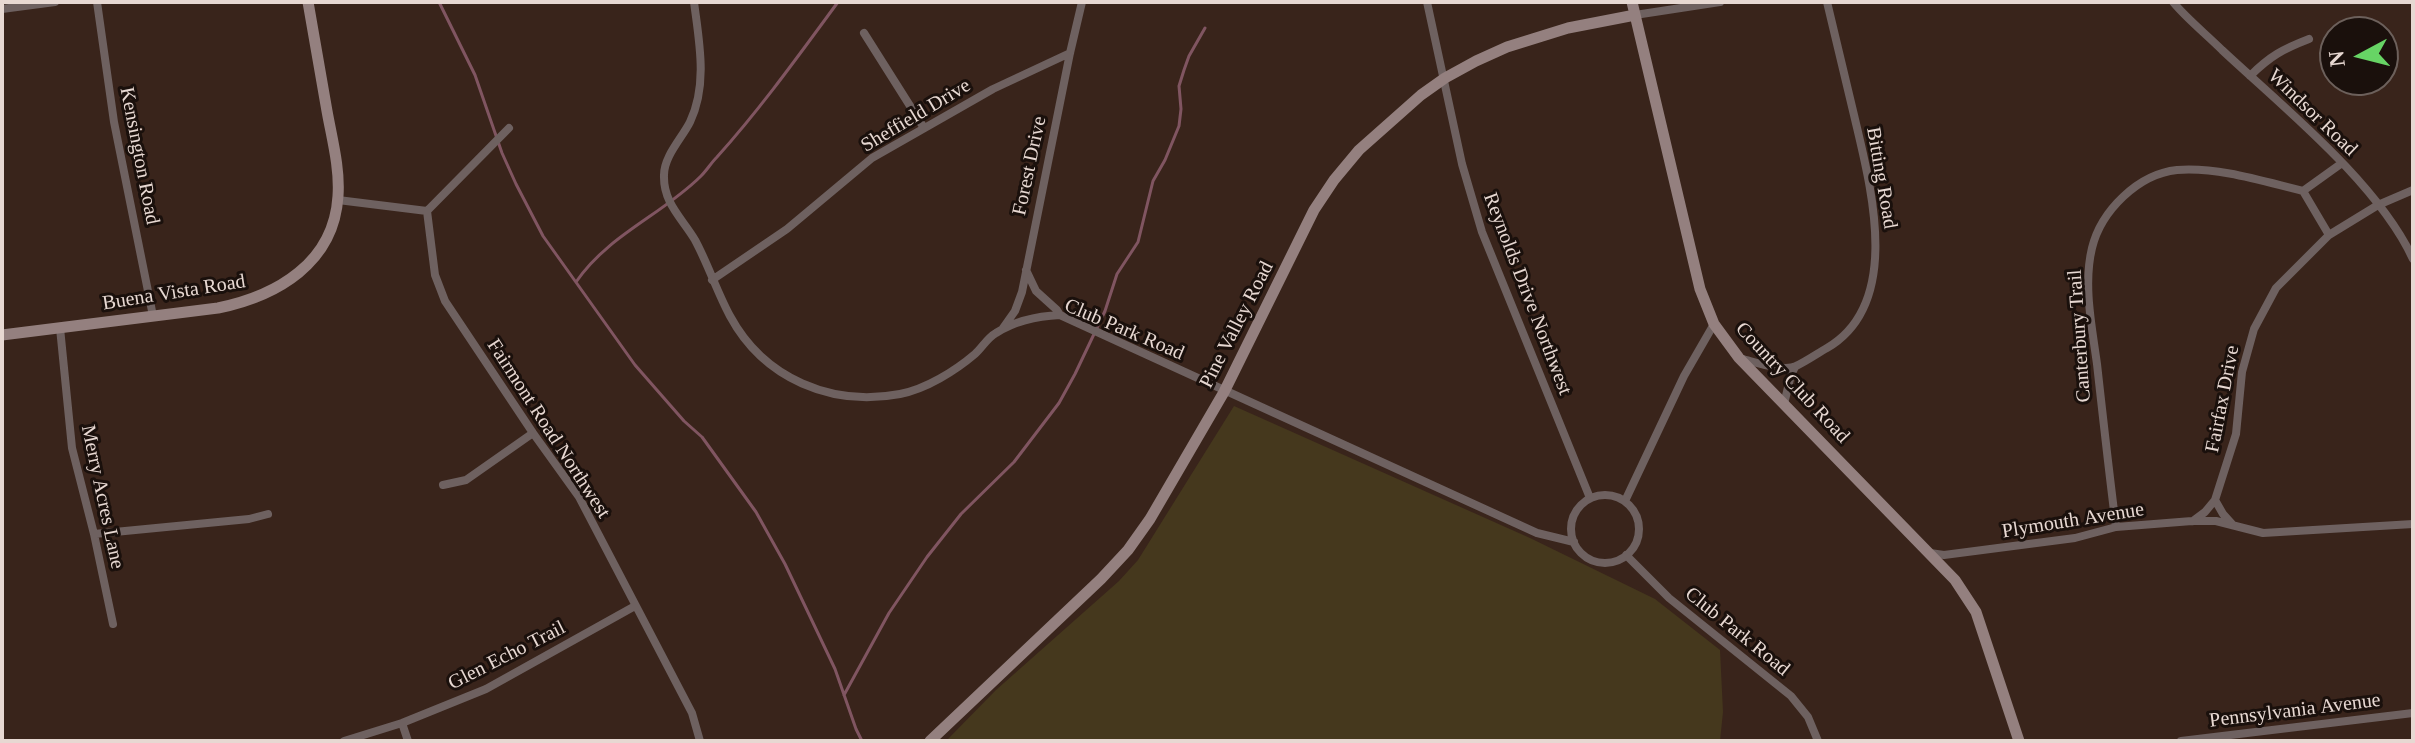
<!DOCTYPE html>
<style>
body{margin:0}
#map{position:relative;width:2415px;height:743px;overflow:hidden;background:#39241b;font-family:"Times New Roman",serif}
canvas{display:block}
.frame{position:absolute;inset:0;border:4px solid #e7d8d2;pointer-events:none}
.north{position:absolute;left:2319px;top:16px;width:80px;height:80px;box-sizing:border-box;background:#1a100c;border:2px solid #6c605b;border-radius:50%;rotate:263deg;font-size:22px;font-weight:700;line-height:32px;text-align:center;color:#e7d8d2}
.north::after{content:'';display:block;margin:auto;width:28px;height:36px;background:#67d465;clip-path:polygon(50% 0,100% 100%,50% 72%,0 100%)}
</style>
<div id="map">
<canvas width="2415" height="743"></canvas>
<div class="frame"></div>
<div class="north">N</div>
</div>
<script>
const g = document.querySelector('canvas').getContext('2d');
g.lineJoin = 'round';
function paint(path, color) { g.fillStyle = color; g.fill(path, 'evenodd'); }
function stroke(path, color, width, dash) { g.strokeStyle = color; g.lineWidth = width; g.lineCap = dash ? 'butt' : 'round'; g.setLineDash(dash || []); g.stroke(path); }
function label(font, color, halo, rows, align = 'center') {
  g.font = font + ' "Times New Roman",serif'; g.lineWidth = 6; g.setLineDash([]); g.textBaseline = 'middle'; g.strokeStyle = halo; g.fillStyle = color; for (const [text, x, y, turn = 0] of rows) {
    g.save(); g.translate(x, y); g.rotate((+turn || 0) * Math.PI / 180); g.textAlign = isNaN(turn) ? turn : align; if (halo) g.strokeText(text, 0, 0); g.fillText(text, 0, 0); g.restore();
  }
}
paint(new Path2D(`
 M1234,406L1530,538L1655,599L1720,650L1723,712L1720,741H946L996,690L1119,581L1138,560Z`), '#45381d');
stroke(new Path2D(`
 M439,2L475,75L502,153L516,184L543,236L635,365L684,421L702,437L756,512L785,564L835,669L856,729L862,741
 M576,282C608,235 662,215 701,176C707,170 711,163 717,157C761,108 799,55 838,2
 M844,695L889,613L927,557L961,514L1014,462L1059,403L1075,374L1105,311L1117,274L1138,242L1153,181L1165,160L1179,126L1181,109L1179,86L1184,70L1189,56L1205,28`), '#805561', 3);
stroke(new Path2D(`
 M97,2L114,122L153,316
 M694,2C699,41 708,84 690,122C682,138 664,156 664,175C663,203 682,218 695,240C708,264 717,292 730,316C764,379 832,407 900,394C926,389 955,371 975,354C982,348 987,338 996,333C1015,321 1038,316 1060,315L1537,533L1574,542
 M1427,2L1462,164L1482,232L1590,498
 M2173,2C2187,19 2206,34 2222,50C2283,107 2378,183 2413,259
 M2,9L55,2
 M1635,15L1720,2
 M864,33L924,128
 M2250,76C2270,56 2283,49 2309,39
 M2303,191L2342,163
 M338,200L427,211
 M427,211L435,275L445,301L533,433L579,497L692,713L700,741
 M427,211L509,128
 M1026,270L1036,291L1057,310L1060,315
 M712,280L787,229L872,158L993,89L1070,53
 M60,328L72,448L94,534L113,624
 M1003,328L1015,311L1022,292L1070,53L1082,2
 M1742,359C1755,362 1784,372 1796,366C1805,362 1818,353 1827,348C1904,303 1870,184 1854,115C1845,78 1836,40 1827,2
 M1784,404L1791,375L1795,367
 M443,485L466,480L533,433
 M1571 529a34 34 0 1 1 68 0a34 34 0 1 1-68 0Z
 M2215,500L2223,514L2232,524
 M1625,501L1684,376L1714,324
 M2193,521L2205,512L2215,500L2236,434L2242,372L2254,329L2276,288L2329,235L2378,205L2413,190
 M2116,527C2109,472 2103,418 2097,364C2092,327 2083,285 2092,248C2101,211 2138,174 2177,170C2220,167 2262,181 2303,191L2329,235
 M94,534L249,519L268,514
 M1930,553L1944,555L2075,538L2116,527L2192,521H2216L2263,533L2413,524
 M1626,555L1669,598L1791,696L1808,717L1818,741
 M402,723L408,741
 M344,741L402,723L486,689L635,606
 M2181,741L2413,713`), '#6e6160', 8);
stroke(new Path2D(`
 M1632,2L1700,289L1714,324L1739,358L1955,580L1976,612L2019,741
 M2,335L218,308C277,296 334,263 338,196C340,168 332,139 327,111C321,75 314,38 308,2
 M930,741L1101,579L1128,550L1150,519L1224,392L1314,210L1334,180L1359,150L1421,95L1445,78L1476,61L1507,47L1568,28L1635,15`), '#94807f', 11);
label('20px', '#e7d8d2', '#1a100c', [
 ["Windsor Road",2312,113,44],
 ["Sheffield Drive",916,116,-31],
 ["Kensington Road",139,156,79],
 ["Forest Drive",1030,166,-78],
 ["Bitting Road",1881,178,80],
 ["Buena Vista Road",174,293,-9],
 ["Reynolds Drive Northwest",1527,294,69],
 ["Pine Valley Road",1237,325,-63],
 ["Club Park Road",1124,330,23],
 ["Canterbury Trail",2080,336,-94],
 ["Country Club Road",1792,383,47],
 ["Fairfax Drive",2223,399,-79],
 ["Fairmont Road Northwest",548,429,57],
 ["Merry Acres Lane",102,497,78],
 ["Plymouth Avenue",2073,521,-9],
 ["Club Park Road",1737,632,39],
 ["Glen Echo Trail",507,656,-27],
 ["Pennsylvania Avenue",2295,711,-7]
]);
</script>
